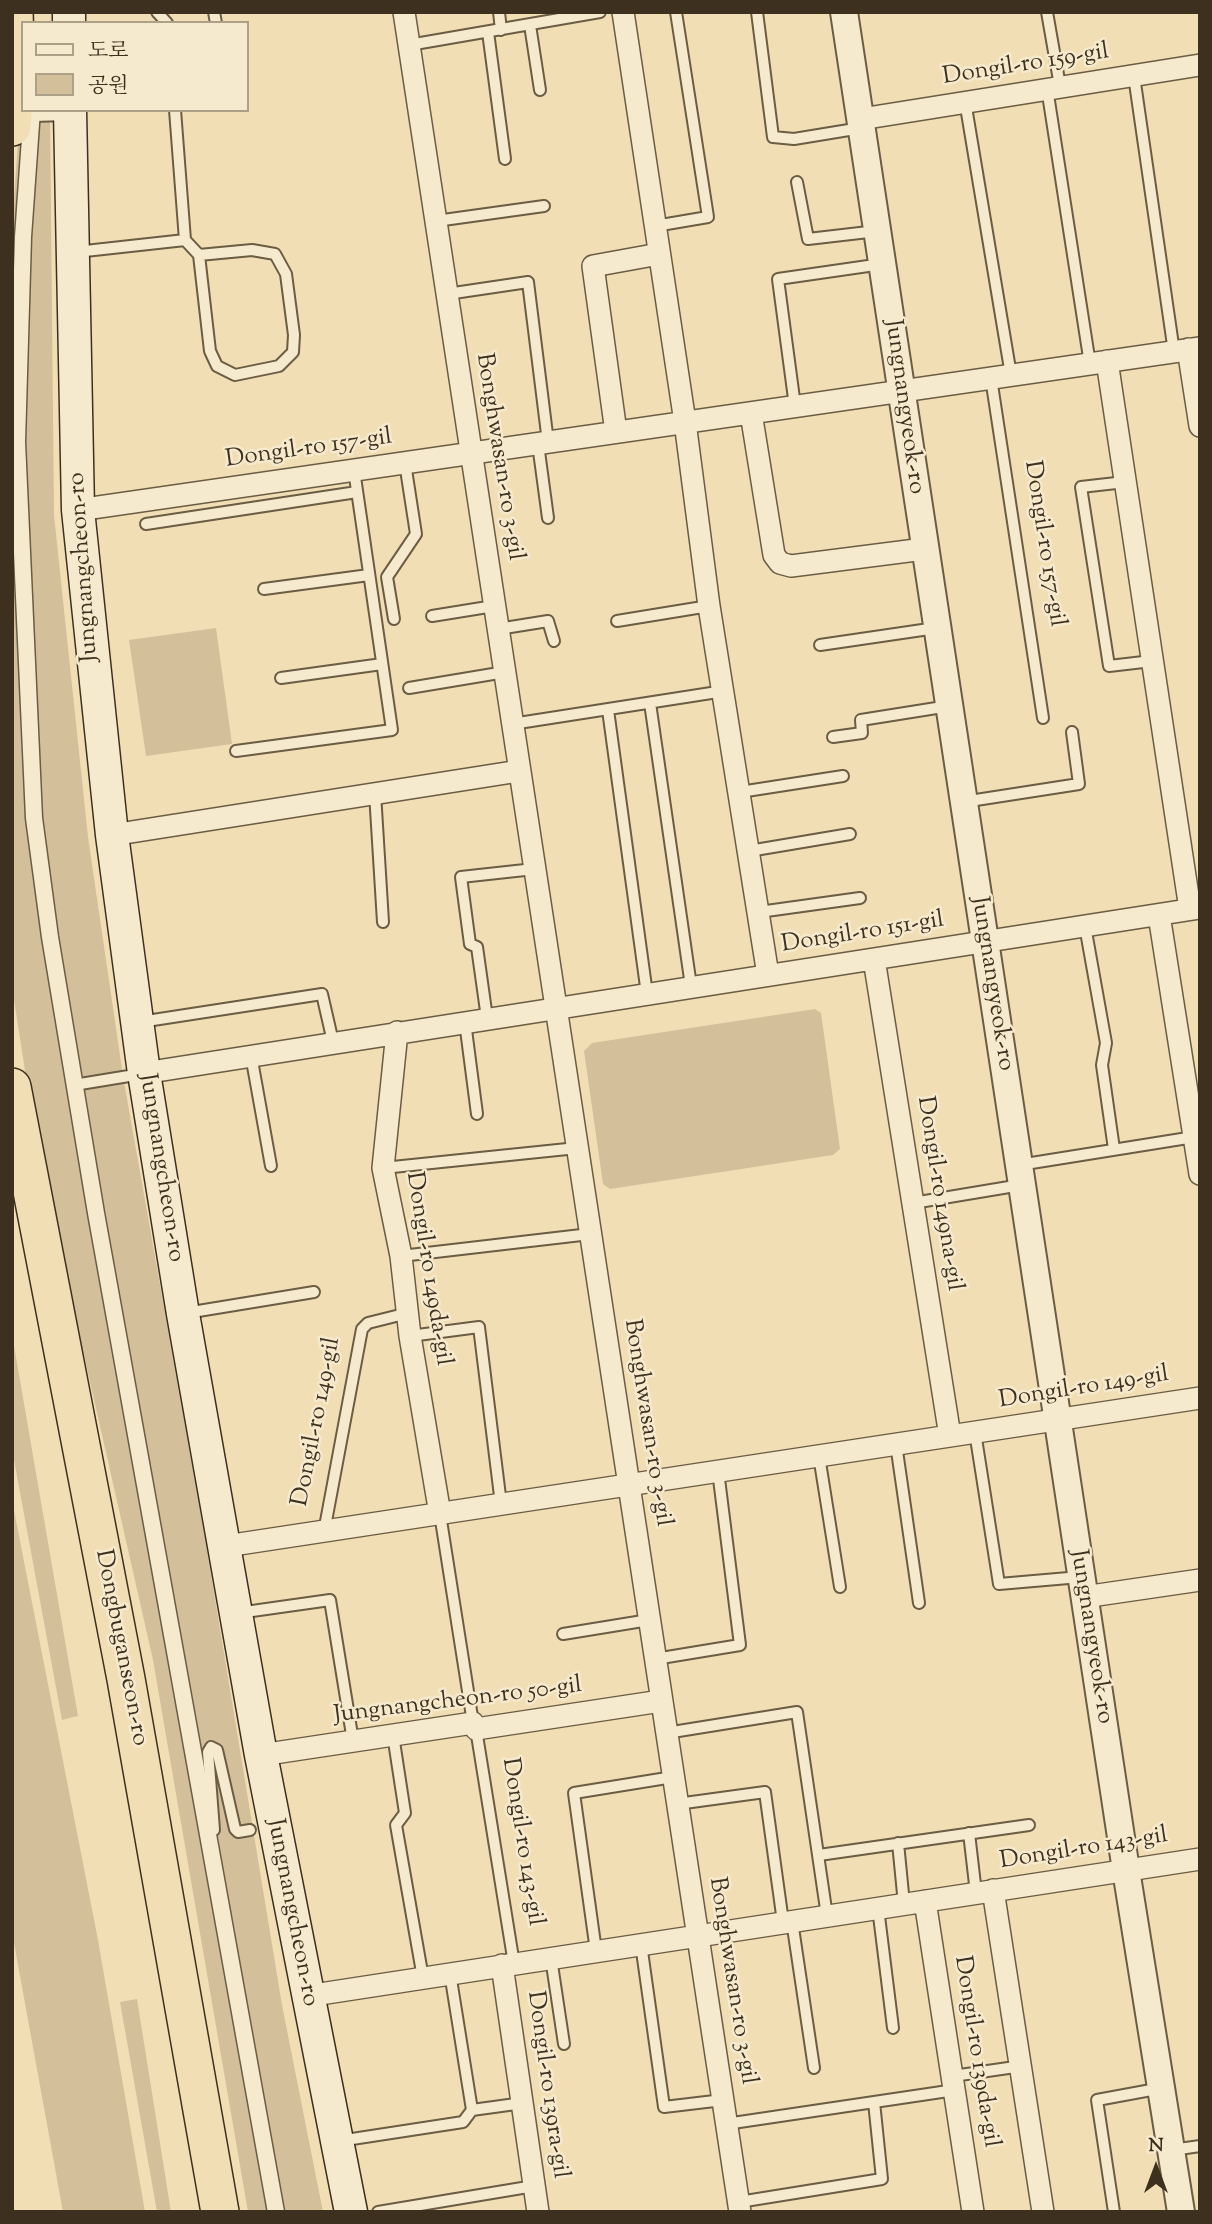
<!DOCTYPE html>
<meta charset="utf-8">
<style>
body{margin:0}
#map{position:relative;width:1212px;height:2224px;overflow:hidden;background:#f1deb4;font-family:"Sorts Mill Goudy","Noto Serif KR",serif}
canvas{display:block}
.frame{position:absolute;inset:0;border:14px solid #3e301f;pointer-events:none}
.legend{position:absolute;left:21px;top:21px;width:228px;height:91px;box-sizing:border-box;background:#f6eace;border:2px solid #aca088;margin:0;padding:9px 12px;list-style:none;font-size:21px;color:#3e301f}
.legend li{display:flex;align-items:center;gap:14px;height:35px}
.legend b{width:35px;border:2px solid #aca088}
.north{position:absolute;left:1121px;top:2133px;width:70px;height:70px;-webkit-text-stroke:5px #f6eace;paint-order:stroke;rotate:0deg;font-size:19px;font-weight:700;line-height:28px;text-align:center;color:#3e301f}
.north::after{content:'';display:block;margin:auto;width:24px;height:32px;background:#3e301f;clip-path:polygon(50% 0,100% 100%,50% 72%,0 100%)}
</style>
<div id="map">
<canvas width="1212" height="2224"></canvas>
<div class="frame"></div>
<ul class="legend">
<li><b style="height:9px;background:#f6eace"></b>도로</li>
<li><b style="height:19px;background:#d3c09b"></b>공원</li>
</ul>
<div class="north">N</div>
</div>
<script>
const g = document.querySelector('canvas').getContext('2d');
g.lineJoin = 'round';
function paint(path, color) { g.fillStyle = color; g.fill(path, 'evenodd'); }
function stroke(path, color, width, dash) { g.strokeStyle = color; g.lineWidth = width; g.lineCap = dash ? 'butt' : 'round'; g.setLineDash(dash || []); g.stroke(path); }
function label(font, color, halo, rows, align = 'center') {
  g.font = font + ' "Sorts Mill Goudy",serif'; g.lineWidth = 5; g.setLineDash([]); g.textBaseline = 'middle'; g.strokeStyle = halo; g.fillStyle = color; for (const [text, x, y, turn = 0] of rows) {
    g.save(); g.translate(x, y); g.rotate((+turn || 0) * Math.PI / 180); g.textAlign = isNaN(turn) ? turn : align; if (halo) g.strokeText(text, 0, 0); g.fillText(text, 0, 0); g.restore();
  }
}
paint(new Path2D(`
 M23,69V110H50L54,515L88,837L123,1076L207,1550L282,2005L323,2212H248L153,1660L37,1148L12,987V228Z
 M216,628L232,744L146,756L129,640Z
 M815,1009L821,1013L840,1149L833,1155L610,1189L603,1184L584,1051L592,1043Z
 M12,1334L78,1716L62,1720L12,1449Z
 M12,1500L98,1940L145,2212H63L12,1932Z
 M137,1999L171,2212H157L120,2002Z`), '#d3c09b');
const service = new Path2D(`
 M157,12L167,23
 M214,12L216,23
 M499,12L501,30
 M757,12L773,137L794,139L861,128
 M1047,12L1060,86
 M530,25L540,90
 M488,32L505,159
 M409,45L600,12
 M1134,76L1174,352
 M1047,88L1090,364
 M965,101L1011,375
 M175,110L185,240L199,255L210,351L217,366L235,375L279,366L293,352L294,335L286,274L275,254L252,250L199,255
 M32,116L68,115
 M797,182L808,239L877,231
 M436,221L544,206
 M655,226L708,217L676,12
 M76,252L185,240
 M447,294L528,282L548,442
 M991,378L1043,718
 M795,406L778,279L882,264
 M538,444L548,518
 M1125,482L1081,487L1109,666L1152,661
 M146,524L357,492
 M264,589L369,575
 M432,616L494,606
 M394,619L387,577L416,534L405,463
 M617,621L709,606
 M498,629L548,621L554,641
 M820,645L936,628
 M281,678L382,664
 M409,688L505,672
 M650,703L691,986
 M608,710L647,994
 M512,724L724,691
 M833,737L862,733L861,720L949,706
 M236,751L392,730L354,470
 M740,792L843,776
 M375,793L383,922
 M963,802L1079,784L1072,732
 M749,851L850,834
 M759,912L860,898
 M1085,926L1106,1043L1102,1065L1114,1149
 M487,1018L477,947L470,944L461,877L534,869
 M140,1022L322,994L333,1042
 M465,1022L477,1114
 M251,1055L271,1166
 M74,1085L141,1074
 M1019,1165L1194,1137
 M383,1168L577,1148
 M913,1203L1021,1185
 M401,1256L590,1234
 M186,1313L314,1292
 M410,1336L479,1327L501,1504
 M975,1432L999,1584L1080,1577
 M896,1444L919,1603
 M819,1456L840,1587
 M440,1514L473,1723
 M324,1532L362,1329L368,1323L408,1313
 M238,1613L330,1600L353,1741
 M563,1634L649,1620
 M655,1659L740,1645L718,1471
 M476,1729L514,1964
 M666,1733L797,1712L827,1916
 M393,1735L405,1813L396,1825L423,1978
 M677,1804L765,1792L783,1922
 M214,1830L208,1752L211,1747L217,1750L235,1829L238,1832L250,1830
 M969,1833L976,1893
 M898,1843L904,1904
 M819,1855L1029,1825
 M878,1908L893,2028
 M792,1921L814,2068
 M641,1944L664,2107L723,2100
 M596,1951L574,1793L673,1777
 M551,1958L564,2044
 M450,1973L472,2110L523,2103
 M953,2076L1022,2066
 M726,2124L955,2090
 M339,2141L463,2122L472,2110
 M1172,2150L1200,2146
 M739,2202L882,2179L874,2102
 M378,2212L534,2186
 M1114,2212L1097,2100L1162,2088`);
const pedestrian = new Path2D(`
 M32,110L23,237L17,442L34,818L50,937L96,1213L276,2212`);
const minor = new Path2D(`
 M404,12L740,2212
 M623,12L685,422L709,606L768,975
 M861,119L1200,65
 M1188,349L1200,426
 M1107,361L1190,909
 M751,413L774,555L780,563L791,566L924,549
 M616,432L593,266L659,254
 M78,510L1200,348
 M112,835L519,771
 M1159,915L1200,1174
 M874,959L950,1436
 M397,1032L383,1168L401,1256L410,1336L440,1514
 M144,1073L1200,908
 M226,1546L1200,1398
 M1084,1597L1200,1580
 M261,1755L473,1723L476,1729L661,1701
 M993,1890L1043,2212
 M925,1901L973,2212
 M502,1965L538,2212
 M307,1996L1200,1859`);
const tertiary = new Path2D(`
 M844,12L1126,1870L1181,2212`);
const secondary = new Path2D(`
 M69,12V23
 M70,110L78,510L112,835L144,1073L183,1314L261,1755L351,2212`);
const trunk = new Path2D(`
 M12,127L16,72L14,12
 M12,1087L126,1679L220,2212`);
stroke(service, '#6b5c44', 14);
stroke(pedestrian, '#6b5c44', 19);
stroke(minor, '#6b5c44', 24);
stroke(tertiary, '#6b5c44', 30);
stroke(secondary, '#3e301f', 35);
stroke(trunk, '#3e301f', 40);
stroke(service, '#f6eace', 10);
stroke(pedestrian, '#f6eace', 16);
stroke(minor, '#f6eace', 21);
stroke(tertiary, '#f6eace', 26);
stroke(secondary, '#f6eace', 32);
stroke(trunk, '#f1deb4', 37);
label('24px', '#3e301f', '#f6eace', [
 ["Dongil-ro 159-gil",1026,66,-9],
 ["Jungnangyeok-ro",903,407,82],
 ["Dongil-ro 157-gil",309,450,-8],
 ["Bonghwasan-ro 3-gil",498,457,81],
 ["Dongil-ro 157-gil",1043,544,81],
 ["Jungnangcheon-ro",85,567,-94],
 ["Dongil-ro 151-gil",863,934,-9],
 ["Jungnangyeok-ro",991,984,81],
 ["Jungnangcheon-ro",160,1168,81],
 ["Dongil-ro 149na-gil",938,1194,81],
 ["Dongil-ro 149da-gil",427,1269,81],
 ["Dongil-ro 149-gil",1084,1389,-9],
 ["Dongil-ro 149-gil",318,1422,-79],
 ["Bonghwasan-ro 3-gil",646,1423,81],
 ["Jungnangyeok-ro",1090,1637,81],
 ["Dongbuganseon-ro",120,1648,79],
 ["Jungnangcheon-ro 50-gil",458,1702,-7],
 ["Dongil-ro 143-gil",521,1842,81],
 ["Dongil-ro 143-gil",1084,1850,-9],
 ["Jungnangcheon-ro",291,1913,79],
 ["Bonghwasan-ro 3-gil",731,1981,81],
 ["Dongil-ro 139da-gil",975,2052,81],
 ["Dongil-ro 139ra-gil",546,2085,82]
]);
</script>
